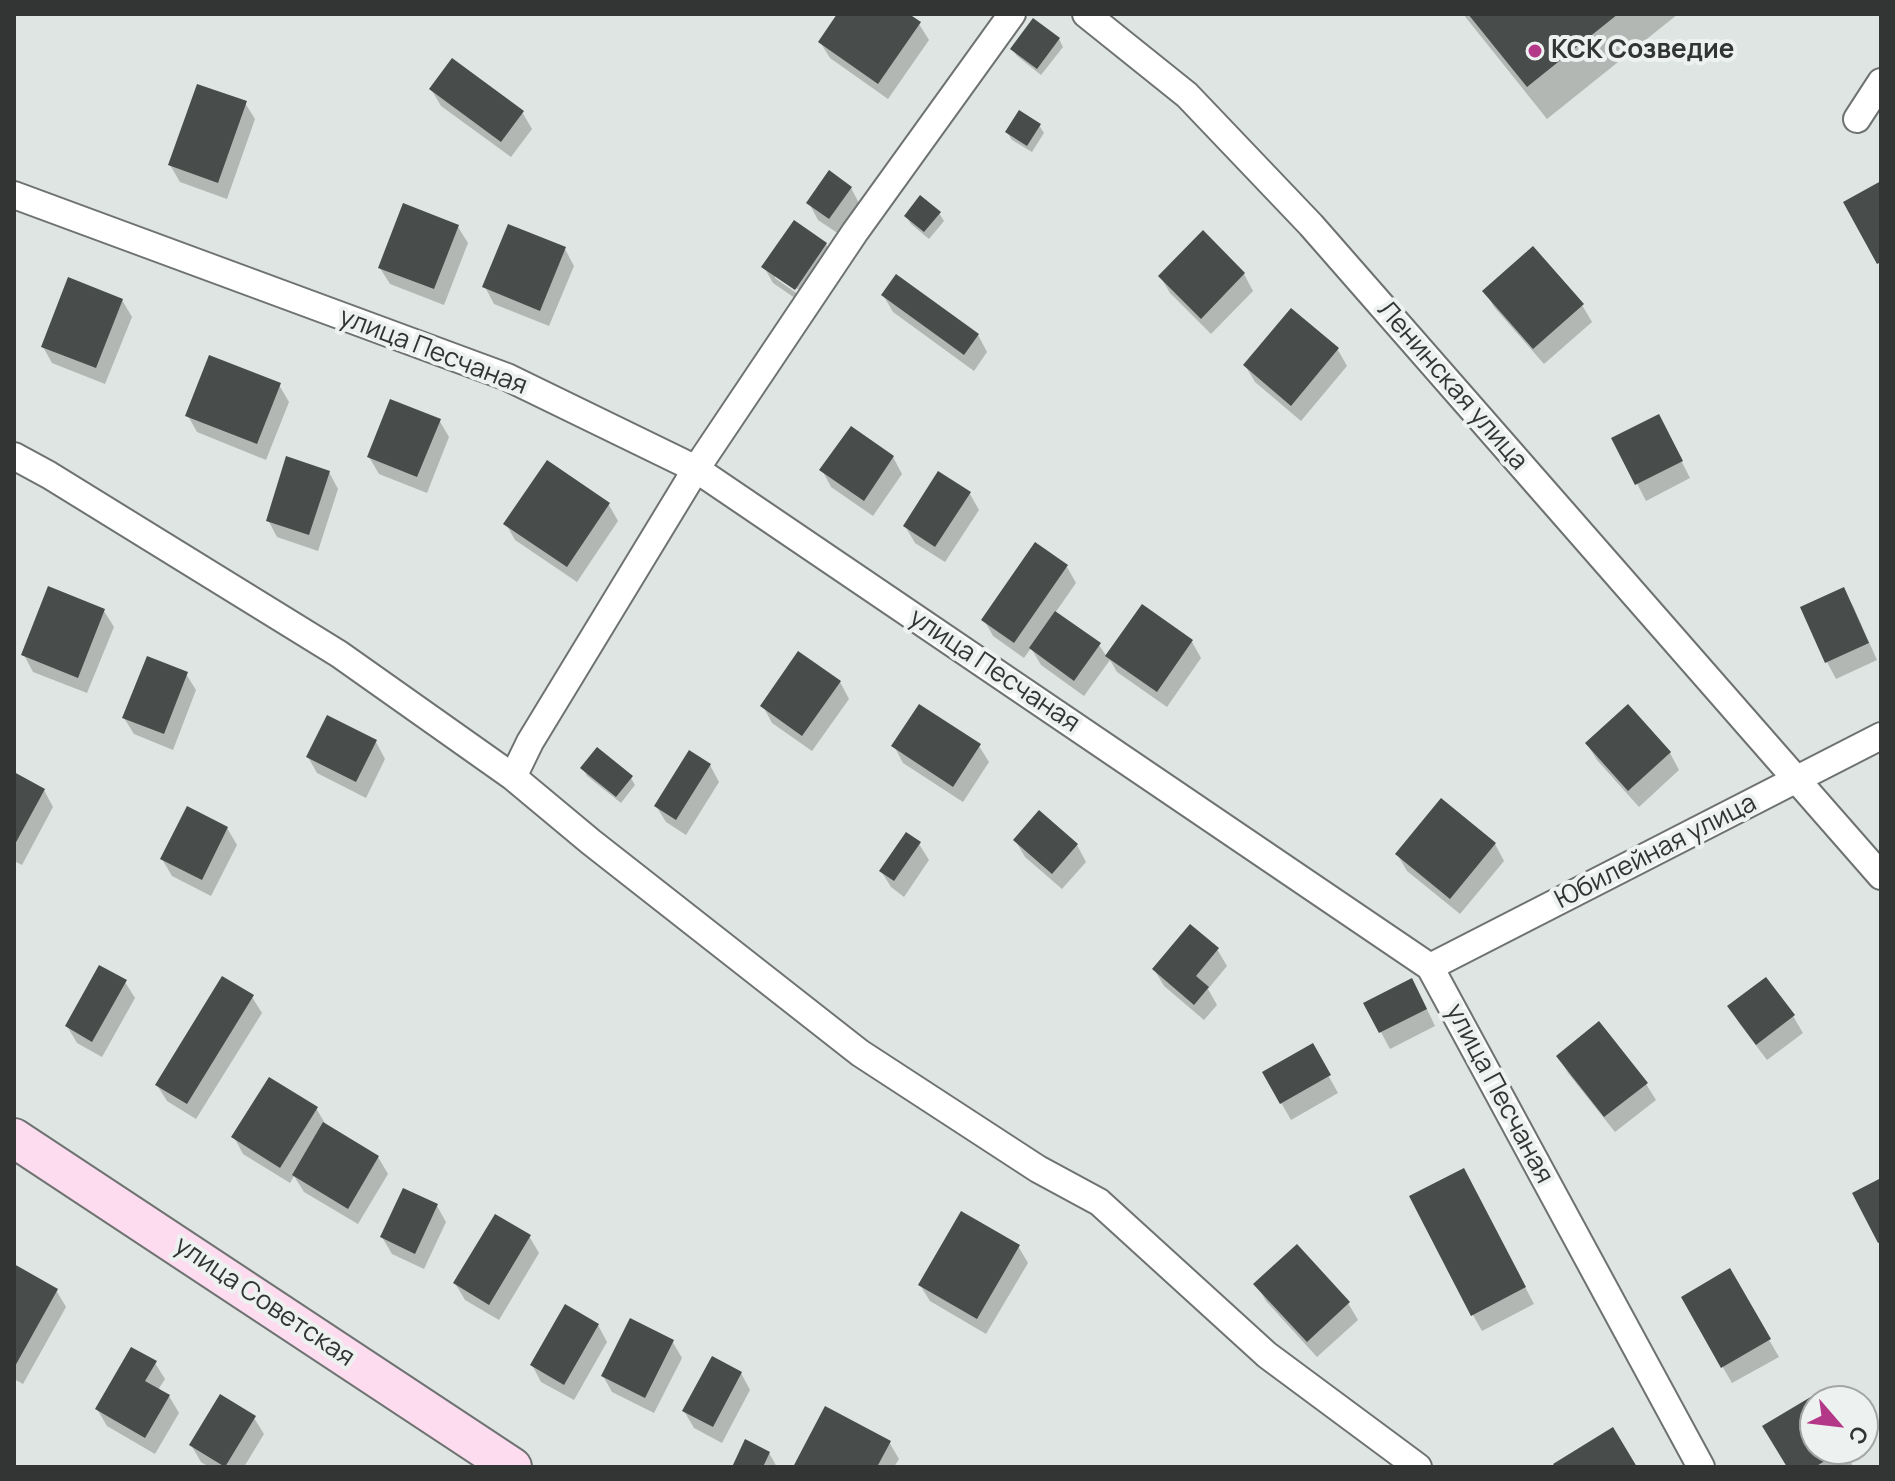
<!DOCTYPE html>
<meta charset="utf-8">
<style>
body{margin:0}
#map{position:relative;width:1895px;height:1481px;overflow:hidden;background:#dfe5e2;font-family:Manrope,sans-serif}
canvas{display:block}
.frame{position:absolute;inset:0;border:16px solid #333534;pointer-events:none}
.north{position:absolute;left:1799px;top:1385px;width:80px;height:80px;box-sizing:border-box;background:#edf2f0;border:2px solid #a3a6a5;border-radius:50%;rotate:118deg;font-size:22px;font-weight:700;line-height:32px;text-align:center;color:#333534}
.north::after{content:'';display:block;margin:auto;width:28px;height:36px;background:#b43888;clip-path:polygon(50% 0,100% 100%,50% 72%,0 100%)}
</style>
<div id="map">
<canvas width="1895" height="1481"></canvas>
<div class="frame"></div>
<div class="north">С</div>
</div>
<script>
const g = document.querySelector('canvas').getContext('2d');
g.lineJoin = 'round';
function paint(path, color) { g.fillStyle = color; g.fill(path, 'evenodd'); }
function stroke(path, color, width, dash) { g.strokeStyle = color; g.lineWidth = width; g.lineCap = dash ? 'butt' : 'round'; g.setLineDash(dash || []); g.stroke(path); }
function label(font, color, halo, rows, align = 'center') {
  g.font = font + ' Manrope,sans-serif'; g.lineWidth = 8; g.setLineDash([]); g.textBaseline = 'middle'; g.strokeStyle = halo; g.fillStyle = color; for (const [text, x, y, turn = 0] of rows) {
    g.save(); g.translate(x, y); g.rotate((+turn || 0) * Math.PI / 180); g.textAlign = isNaN(turn) ? turn : align; if (halo) g.strokeText(text, 0, 0); g.fillText(text, 0, 0); g.restore();
  }
}
paint(new Path2D(`
 M840,14H906L919,24L929,40L888,99L830,58L820,42Z
 M1463,14H1678L1547,119Z
 M1059,39L1063,47L1041,75L1017,56L1012,49Z
 M431,89L522,112L532,129L511,157L441,106Z
 M245,103L255,119L227,199L180,182L170,165Z
 M1039,125L1044,133L1032,152L1012,140L1007,132Z
 M851,188L860,205L839,234L818,220L809,203Z
 M939,213L944,221L929,239L911,224L906,216Z
 M458,227L468,243L444,305L390,284L380,268Z
 M826,244L835,261L805,305L773,283L764,267ZM775,274L805,294L802,297L775,278Z
 M565,249L574,266L549,326L494,304L485,287Z
 M1244,274L1253,291L1211,334L1170,293L1160,276Z
 M1485,291L1582,305L1592,322L1544,364L1494,307Z
 M883,295L978,335L987,352L974,371L893,312Z
 M122,300L132,317L105,384L52,363L43,347Z
 M1292,311L1338,350L1347,366L1301,421L1255,382L1245,365Z
 M279,385L289,402L266,460L197,432L188,416Z
 M439,420L449,437L427,493L379,474L369,457Z
 M1667,433L1690,478L1646,501L1614,439Z
 M893,457L902,474L873,516L831,487L822,470Z
 M329,472L338,489L318,551L277,537L268,520Z
 M970,494L979,510L945,562L915,543L905,526Z
 M609,505L618,521L577,582L515,540L506,524Z
 M1067,567L1076,583L1055,613L1099,645L1107,657L1142,607L1192,642L1201,658L1167,707L1117,672L1110,660L1084,696L1041,665L1031,648L1024,658L993,636L984,620Z
 M1843,590L1853,606L1877,660L1836,679L1827,662Z
 M104,611L114,627L87,693L33,672L24,655Z
 M186,674L196,690L173,750L134,734L124,718Z
 M840,682L849,699L812,751L772,723L763,706Z
 M1628,707L1670,753L1679,770L1639,807L1597,760L1587,744Z
 M376,742L385,759L366,798L317,773L308,757Z
 M894,746H979L989,762L963,802L903,763Z
 M710,765L719,782L686,835L666,822L656,806Z
 M583,768L631,778L635,785L621,803L587,776Z
 M14,774L44,790L53,807L22,865L14,861Z
 M227,828L237,845L211,896L172,876L162,859Z
 M1015,840L1077,845L1086,862L1062,889L1025,857Z
 M919,844L929,860L904,897L891,887L881,871Z
 M1495,844L1504,861L1460,914L1407,871L1397,854Z
 M1217,949L1227,966L1208,989L1217,1005L1204,1020L1164,986L1154,969Z
 M125,982L135,998L102,1057L77,1043L67,1026Z
 M252,997L262,1013L196,1119L167,1101L157,1085Z
 M1421,997L1435,1026L1390,1049L1366,1004Z
 M1729,1007L1793,1016L1803,1033L1767,1060L1739,1023Z
 M1312,1046L1338,1093L1291,1120L1264,1073Z
 M1558,1056L1646,1084L1656,1100L1615,1132L1568,1073Z
 M316,1108L326,1125L378,1157L388,1174L358,1224L304,1192L294,1176L290,1183L243,1154L234,1137Z
 M1473,1187L1534,1304L1482,1331L1473,1315Z
 M437,1206L446,1222L424,1269L392,1254L382,1237Z
 M529,1236L539,1253L499,1320L465,1300L455,1283Z
 M1018,1246L1028,1263L986,1334L930,1301L920,1285Z
 M14,1267L56,1290L66,1307L23,1384L14,1379Z
 M1729,1271L1779,1357L1732,1383L1683,1298Z
 M1256,1284L1348,1303L1358,1320L1317,1357L1266,1301Z
 M598,1325L607,1342L574,1400L541,1382L532,1365Z
 M672,1341L682,1358L654,1413L612,1392L603,1376Z
 M155,1363L165,1379L158,1390L169,1396L179,1413L155,1454L107,1426L97,1409Z
 M741,1373L750,1390L722,1443L694,1428L684,1411Z
 M1815,1401V1449H1843L1853,1466L1851,1467H1789Z
 M254,1418L264,1434L244,1467H209L201,1462L191,1445Z
 M889,1442L899,1459L894,1467H795Z
 M769,1453L777,1467H734Z`), '#0003');
paint(new Path2D(`
 M837,14H909L921,22L878,84L818,42Z
 M1468,14H1618L1527,87Z
 M1033,18L1060,38L1037,69L1010,49Z
 M452,58L524,111L501,142L429,89Z
 M197,84L247,101L218,183L168,165Z
 M1019,110L1041,124L1027,146L1005,132Z
 M829,170L852,187L829,219L806,203Z
 M1881,181V262L1877,264L1843,202Z
 M920,195L941,212L924,232L904,216Z
 M403,203L459,225L434,289L378,268Z
 M794,220L827,243L795,290L761,267Z
 M508,224L566,247L540,311L482,287Z
 M1203,230L1245,273L1201,319L1158,276Z
 M1533,246L1584,304L1533,349L1482,291Z
 M896,274L979,334L964,355L881,295Z
 M68,277L123,299L96,368L41,347Z
 M1291,308L1339,348L1291,406L1243,365Z
 M209,355L281,383L257,444L185,416Z
 M390,399L441,419L417,477L367,457Z
 M1659,414L1683,461L1635,485L1611,438Z
 M851,426L894,456L864,501L819,470Z
 M286,456L330,471L309,535L266,521Z
 M547,460L610,503L567,567L503,524Z
 M938,471L971,492L935,547L903,526Z
 M1035,542L1068,565L1014,643L981,620Z
 M48,586L105,609L78,678L21,655Z
 M1844,587L1869,643L1825,663L1800,607Z
 M1142,604L1193,640L1157,692L1105,656Z
 M1055,611L1101,643L1074,681L1029,648Z
 M798,651L841,681L802,736L760,706Z
 M147,656L188,672L164,734L122,718Z
 M919,704L981,744L953,787L891,746Z
 M1628,704L1671,752L1628,791L1585,743Z
 M327,715L377,740L356,782L306,757Z
 M597,747L633,776L616,797L580,768Z
 M689,750L711,764L676,820L654,806Z
 M14,772L45,789L14,846Z
 M1441,798L1496,843L1450,899L1395,854Z
 M187,806L228,827L202,880L160,859Z
 M1039,810L1078,844L1052,874L1013,840Z
 M906,832L921,842L894,881L879,871Z
 M1190,924L1219,948L1196,976L1209,987L1194,1005L1152,969Z
 M99,965L127,980L92,1042L65,1026Z
 M222,976L254,995L187,1104L155,1085Z
 M1766,977L1795,1015L1756,1045L1727,1006Z
 M1412,978L1427,1009L1379,1033L1363,1003Z
 M1599,1021L1648,1083L1604,1117L1556,1056Z
 M1313,1043L1331,1075L1280,1104L1262,1072Z
 M269,1077L318,1107L280,1168L231,1137Z
 M323,1122L379,1156L348,1209L292,1175Z
 M1464,1168L1526,1287L1471,1316L1409,1196Z
 M1881,1178V1242L1878,1243L1852,1193Z
 M403,1188L438,1204L415,1254L380,1237Z
 M961,1211L1020,1245L977,1319L918,1285Z
 M495,1214L531,1235L489,1305L453,1283Z
 M1297,1244L1350,1302L1307,1342L1253,1284Z
 M14,1264L58,1289L14,1368Z
 M1730,1268L1771,1339L1721,1368L1681,1297Z
 M565,1304L599,1324L564,1385L530,1365Z
 M630,1318L674,1340L645,1398L601,1376Z
 M131,1347L157,1361L145,1381L170,1395L145,1438L95,1409Z
 M712,1356L742,1372L713,1427L682,1411Z
 M220,1394L256,1416L225,1467L189,1445Z
 M1814,1395L1817,1401H1815V1449H1844L1815,1467H1787L1762,1426Z
 M825,1406L891,1441L877,1467H793Z
 M1613,1427L1637,1467H1555L1553,1464Z
 M745,1439L770,1452L763,1467H732Z`), '#484c4a');
const street = new Path2D(`
 M1012,14L855,232L696,469L530,742L513,777L591,842L860,1053L1038,1169L1099,1202L1267,1355L1418,1467
 M1086,14L1187,95L1311,225L1881,876
 M1857,119L1881,82
 M14,195L507,377L696,469L1430,967L1701,1467
 M14,456L49,475L339,654L513,777
 M1430,967L1881,736`);
const secondary = new Path2D(`
 M14,1138L512,1467`);
stroke(street, '#6e7371', 30);
stroke(secondary, '#6e7371', 42);
stroke(street, '#fff', 26);
stroke(secondary, '#fddcef', 38);
for (const [x, y, r, color] of [
 [1535,51,8,"#b43888"]
]) { const dot = new Path2D(); dot.arc(x, y, r, 0, 2 * Math.PI); g.fillStyle = color; g.fill(dot); stroke(dot, '#edf2f0', 3); }
label('bold 26px', '#333534', '#edf2f0', [
 ["КСК Созведие",1551,51]
], 'left');
label('26px', '#333534', '#edf2f0', [
 ["улица Песчаная",433,352,21],
 ["Ленинская улица",1452,386,49],
 ["улица Песчаная",994,671,34],
 ["Юбилейная улица",1656,852,-27],
 ["улица Песчаная",1499,1094,62],
 ["улица Советская",264,1302,34]
]);
</script>
